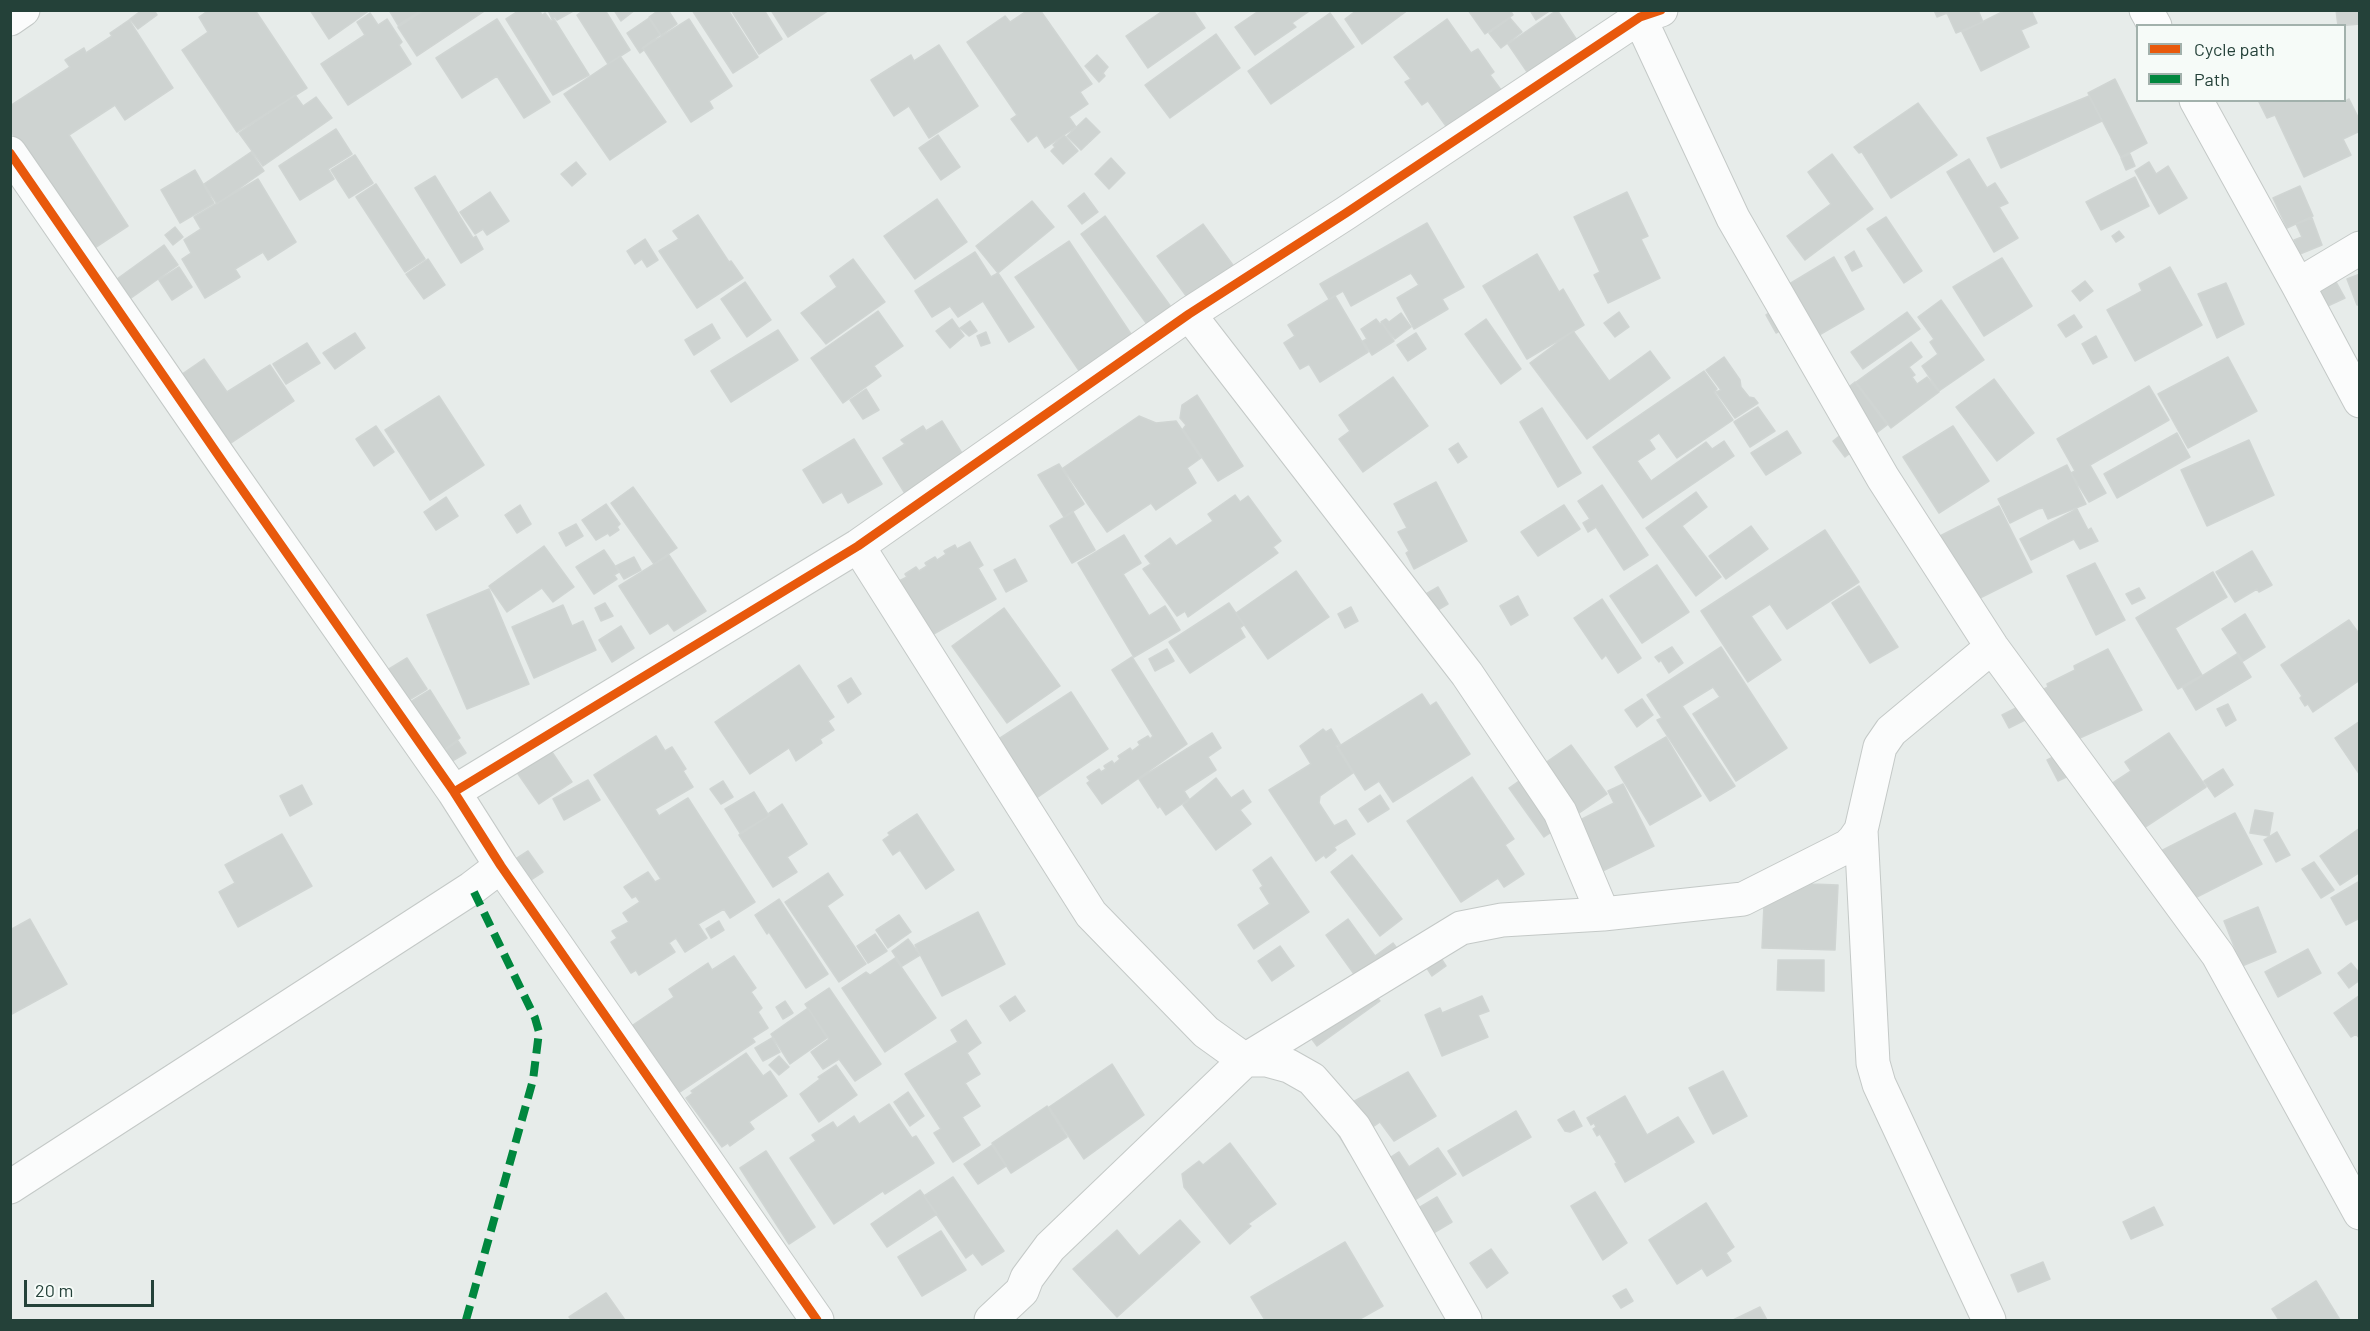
<!DOCTYPE html>
<style>
body{margin:0}
#map{position:relative;width:2370px;height:1331px;overflow:hidden;background:#e7ecea;font-family:Barlow,sans-serif}
canvas{display:block}
.frame{position:absolute;inset:0;border:12px solid #244139;pointer-events:none}
.legend{position:absolute;left:2136px;top:24px;width:210px;height:78px;box-sizing:border-box;background:#f6fbf8;border:2px solid #a2b1ac;margin:0;padding:8px 10px;list-style:none;font-size:18px;color:#244139}
.legend li{display:flex;align-items:center;gap:12px;height:30px}
.legend b{width:30px;border:2px solid #a2b1ac}
.scale{position:absolute;left:24px;top:1280px;width:130px;height:27px;box-sizing:border-box;border:3px solid #244139;border-top:0;padding-left:8px;font-size:18px;line-height:21px;white-space:nowrap;color:#244139;-webkit-text-stroke:4px #f6fbf8;paint-order:stroke}
</style>
<div id="map">
<canvas width="2370" height="1331"></canvas>
<div class="frame"></div>
<ul class="legend">
<li><b style="height:8px;background:#e8590c"></b>Cycle path</li>
<li><b style="height:8px;background:#00873e"></b>Path</li>
</ul>
<div class="scale">20 m</div>
</div>
<script>
const g = document.querySelector('canvas').getContext('2d');
g.lineJoin = 'round';
function paint(path, color) { g.fillStyle = color; g.fill(path, 'evenodd'); }
function stroke(path, color, width, dash) { g.strokeStyle = color; g.lineWidth = width; g.lineCap = dash ? 'butt' : 'round'; g.setLineDash(dash || []); g.stroke(path); }
const building = new Path2D(`
 M142,10H154L157,15L138,29L130,19Z
 M209,10H255L307,88L237,132L182,50L208,32L199,17Z
 M310,10H370L329,39Z
 M389,10H422L398,25Z
 M424,10H486L417,56L398,27Z
 M520,10H539L542,15L545,13L551,21L554,19L589,75L553,95L506,19Z
 M548,10H575L557,20L555,17L552,19Z
 M584,10H605L630,50L608,64L577,15Z
 M614,10H635L621,21Z
 M659,10H668L677,24L661,35L649,17Z
 M692,10H728L758,57L733,73Z
 M731,10H764L782,39L759,54Z
 M771,10H829L788,37Z
 M1028,10H1040L1092,84L1080,92L1088,104L1069,117L1076,127L1045,148L1037,135L1028,142L1011,119L1017,115L967,42L1005,16L1010,22Z
 M1164,10H1193L1205,28L1148,68L1126,36Z
 M1260,10H1311L1292,23L1296,27L1255,55L1235,27Z
 M1357,10H1408L1362,44L1345,19Z
 M1468,10H1510L1513,15L1485,34Z
 M1530,10H1551L1536,20Z
 M1557,10L1594,66L1545,98L1508,44Z
 M1934,10H1978L1983,22L1956,33L1947,13L1937,17Z
 M2006,10H2031L2037,23L2021,30L2029,47L1981,71L1962,32Z
 M2336,10H2360V24L2338,26Z
 M370,13L378,25L387,19L402,42L399,45L411,64L348,105L321,64L365,35L357,22Z
 M1330,13L1354,47L1271,104L1248,71Z
 M649,18L660,35L642,48L644,50L640,53L627,33Z
 M1510,18L1522,32L1501,48L1489,33Z
 M497,19L550,102L524,118L497,76L462,98L436,58Z
 M689,19L732,86L709,101L713,108L691,122L643,48Z
 M1447,19L1471,53L1478,49L1494,72L1490,75L1510,102L1456,140L1428,101L1422,105L1405,82L1411,79L1394,57Z
 M129,20L173,88L125,120L115,105L69,135L128,226L90,251L10,130V106L70,67L65,60L84,48L86,53L112,36L110,33Z
 M1216,34L1240,68L1170,118L1145,85Z
 M939,45L978,106L929,138L909,106L894,116L871,80L911,55L914,61Z
 M1097,55L1108,67L1103,73L1105,76L1099,82L1085,66Z
 M620,56L666,122L610,160L564,94Z
 M2115,79L2147,143L2121,157L2088,93Z
 M295,95L303,106L316,97L332,118L263,166L239,133Z
 M2089,96L2102,121L2001,168L1987,138Z
 M2349,99L2360,121V131L2343,139L2351,155L2304,177L2275,115L2267,118L2258,100L2344,102Z
 M1918,103L1957,155L1891,198L1862,152L1859,153L1854,147Z
 M1086,118L1100,132L1081,150L1067,136Z
 M336,129L352,154L328,169L334,179L300,200L279,166Z
 M938,135L960,167L941,180L919,148Z
 M1064,135L1078,151L1063,164L1051,151L1055,147L1053,145Z
 M251,152L264,171L217,204L204,184Z
 M1832,154L1873,209L1805,260L1787,236L1831,204L1808,172Z
 M2130,154L2135,166L2126,170L2121,158Z
 M355,155L373,183L349,198L331,170Z
 M1111,158L1125,173L1109,189L1095,174Z
 M1969,159L1987,188L1995,183L2008,203L1999,207L2018,238L1994,252L1947,172Z
 M576,162L586,174L572,186L561,174Z
 M2149,162L2156,174L2168,166L2187,198L2159,214L2135,171Z
 M195,170L214,203L180,223L161,190Z
 M435,176L473,238L476,236L483,249L461,263L415,188Z
 M2135,177L2149,206L2101,230L2086,202Z
 M258,179L296,242L268,260L263,252L235,269L240,277L205,298L182,259L191,253L184,240L201,229L194,217Z
 M376,184L425,259L405,272L356,197Z
 M2300,186L2313,216L2287,228L2273,198Z
 M490,192L509,221L487,235L483,229L475,234L460,212Z
 M1627,192L1648,236L1641,239L1660,278L1608,303L1594,275L1600,272L1574,217Z
 M1084,193L1098,212L1082,224L1068,206Z
 M937,199L967,242L915,279L884,236Z
 M1032,201L1054,227L998,273L976,246Z
 M698,215L729,262L731,261L743,278L697,308L659,251L679,239L673,231Z
 M1105,216L1187,329L1163,346L1081,234Z
 M1886,217L1922,271L1904,283L1867,229Z
 M2312,218L2322,245L2300,254L2294,240L2302,237L2296,224Z
 M1427,223L1464,287L1442,299L1448,309L1414,329L1397,298L1419,285L1411,273L1351,306L1343,291L1329,299L1320,284Z
 M1203,224L1251,290L1206,323L1157,256Z
 M175,227L183,237L173,245L165,235Z
 M2119,231L2124,237L2116,242L2112,236Z
 M645,239L658,260L647,267L642,259L635,264L627,251Z
 M1069,241L1133,337L1080,372L1015,277Z
 M164,245L178,265L124,303L110,284Z
 M1854,251L1862,266L1852,271L1845,257Z
 M975,252L991,277L998,273L1034,327L1009,342L983,301L958,317L950,306L932,317L915,291Z
 M1537,254L1559,292L1563,289L1584,325L1527,359L1483,286Z
 M1834,257L1864,309L1814,338L1792,324L1776,333L1766,315L1784,304L1776,292Z
 M2002,258L2032,306L1984,336L1953,287Z
 M428,259L445,285L424,299L406,274Z
 M853,259L885,302L826,344L801,313L837,287L830,276Z
 M179,267L192,287L172,300L159,280Z
 M2170,267L2202,325L2135,361L2107,310L2142,291L2139,284Z
 M2360,274V305H2357L2347,279Z
 M2335,280L2345,298L2317,311L2308,293Z
 M2085,281L2093,291L2080,301L2072,291Z
 M745,282L771,320L747,337L721,299Z
 M2226,283L2244,324L2217,338L2198,294Z
 M1335,296L1368,352L1320,382L1309,364L1300,369L1284,343L1295,336L1288,325Z
 M1941,300L1984,360L1939,391L1922,366L1938,354L1930,342L1934,339L1918,317Z
 M878,311L903,346L874,366L881,376L843,403L811,358Z
 M1619,312L1629,327L1615,337L1604,323Z
 M1907,312L1920,329L1863,369L1851,352Z
 M1401,313L1411,327L1395,339L1381,322L1386,319L1389,322Z
 M2074,315L2082,327L2066,337L2058,325Z
 M952,319L964,336L950,348L936,331Z
 M1376,319L1380,324L1382,323L1394,341L1372,355L1363,341L1367,339L1361,329Z
 M1486,319L1521,369L1501,384L1465,334Z
 M970,321L977,331L969,336L960,328Z
 M712,324L720,338L694,355L685,340Z
 M778,330L798,360L731,402L711,371Z
 M1573,331L1609,381L1650,351L1670,378L1587,439L1530,363Z
 M986,332L990,343L981,346L977,336Z
 M355,333L365,348L335,369L323,353Z
 M1416,333L1426,349L1408,361L1397,345Z
 M2096,336L2107,357L2093,364L2082,344Z
 M1911,342L1922,357L1909,367L1915,375L1912,377L1917,384L1927,377L1939,392L1891,428L1856,382Z
 M307,343L320,363L286,384L273,364Z
 M1724,357L1740,380L1741,387L1749,397L1754,398L1758,403L1735,418L1716,392L1721,390L1706,370Z
 M2228,357L2257,411L2188,448L2158,394Z
 M204,359L227,392L270,365L294,401L219,451L172,381Z
 M1704,371L1717,389L1714,392L1733,420L1677,458L1659,433L1649,440L1655,449L1637,461L1651,481L1706,442L1712,449L1724,441L1734,456L1643,518L1593,447Z
 M1393,377L1428,426L1363,472L1339,439L1350,431L1339,415Z
 M1994,379L2034,433L1997,461L1956,407Z
 M1855,382L1887,425L1845,457L1833,441L1847,430L1827,404Z
 M2149,386L2169,420L2090,465L2106,493L2089,502L2071,473L2075,471L2057,439Z
 M866,389L879,410L863,419L850,400Z
 M1197,395L1243,466L1218,481L1183,429L1186,425L1180,418L1182,405Z
 M439,396L484,465L430,500L385,430Z
 M1758,407L1775,431L1750,447L1734,422Z
 M1542,408L1581,473L1558,487L1520,422Z
 M1139,416L1156,423L1176,421L1201,458L1187,468L1196,483L1156,510L1151,503L1107,532L1063,468Z
 M942,421L973,471L914,508L883,458L905,444L901,440L923,426L926,431Z
 M376,426L394,452L374,466L356,439Z
 M1953,426L1989,481L1939,513L1903,457Z
 M1787,431L1801,453L1766,475L1751,453Z
 M2177,433L2190,457L2117,498L2104,474Z
 M854,439L882,484L848,503L842,492L823,503L803,470Z
 M2249,440L2274,495L2207,526L2181,470Z
 M1458,443L1467,457L1458,463L1449,449Z
 M1059,464L1084,504L1064,517L1038,475Z
 M2067,465L2086,504L2048,519L2043,508L2038,509L2010,523L1998,499Z
 M1436,482L1467,541L1414,569L1406,553L1409,551L1398,532L1407,528L1394,504Z
 M1602,485L1648,555L1624,570L1596,527L1588,532L1583,523L1590,519L1578,501Z
 M633,487L677,548L654,564L611,503Z
 M1696,492L1707,507L1682,526L1721,577L1696,596L1646,528Z
 M1235,495L1240,502L1248,496L1281,541L1273,547L1278,553L1188,617L1185,611L1177,616L1143,569L1151,564L1145,556L1170,538L1176,546L1213,521L1208,514Z
 M446,497L458,516L436,530L424,512Z
 M606,504L620,524L617,527L619,530L610,536L608,533L596,540L582,520Z
 M520,505L531,524L517,533L505,515Z
 M1564,505L1580,529L1538,556L1521,532Z
 M1999,506L2032,572L1974,601L1936,538Z
 M2077,509L2088,530L2091,528L2098,541L2080,549L2074,539L2031,560L2020,539Z
 M1073,512L1095,550L1072,563L1050,526Z
 M576,524L583,536L566,546L559,533Z
 M1751,526L1768,549L1726,579L1709,556Z
 M1825,530L1859,582L1787,629L1770,604L1751,616L1781,660L1748,682L1701,611Z
 M1124,535L1141,563L1123,574L1149,616L1165,606L1180,630L1134,657L1078,563Z
 M970,542L983,565L978,568L996,599L930,636L899,581L907,577L905,574L916,567L919,571L927,566L925,563L935,557L937,560L946,554L944,551L955,545L957,549Z
 M544,546L574,587L553,602L542,588L507,612L489,586Z
 M604,550L619,572L614,575L617,579L594,594L576,567Z
 M2252,551L2272,585L2259,592L2257,589L2235,602L2216,572Z
 M669,555L706,611L674,631L668,623L650,634L619,586Z
 M634,557L641,570L624,579L616,566Z
 M1015,559L1027,581L1006,592L994,570Z
 M2095,563L2125,620L2096,635L2067,576Z
 M1657,565L1689,612L1642,643L1610,596Z
 M1296,571L1329,617L1268,659L1236,613Z
 M2213,572L2227,597L2175,628L2202,675L2178,689L2136,618Z
 M1859,586L1898,647L1870,663L1832,603Z
 M1438,587L1448,604L1429,615L1419,598Z
 M2139,588L2145,598L2132,604L2126,594Z
 M489,589L529,684L467,709L427,615Z
 M1518,596L1528,615L1511,625L1500,606Z
 M1602,599L1641,658L1618,673L1606,655L1602,659L1574,618Z
 M605,603L613,616L601,621L595,608Z
 M1229,603L1244,625L1240,628L1245,637L1190,673L1169,642Z
 M563,605L572,626L583,621L596,650L534,678L512,627Z
 M1351,607L1358,621L1345,628L1338,614Z
 M1004,608L1060,686L1007,723L952,646Z
 M2245,614L2265,647L2243,661L2222,629Z
 M2349,620L2360,635V680L2313,712L2308,704L2305,706L2300,698L2302,696L2281,665Z
 M621,626L634,648L612,662L599,640Z
 M1672,647L1683,663L1669,673L1661,660L1659,662L1655,657Z
 M1721,647L1787,748L1736,781L1693,714L1720,697L1713,687L1682,706L1735,786L1710,801L1657,720L1662,718L1647,695Z
 M1167,649L1174,661L1155,671L1149,659Z
 M2108,649L2142,710L2071,742L2024,700L2048,687L2047,684L2075,670L2074,666Z
 M2237,654L2251,677L2196,710L2183,688Z
 M1132,657L1187,744L1102,804L1087,783L1090,781L1087,777L1099,769L1101,772L1106,769L1104,766L1112,761L1114,764L1120,759L1118,756L1130,748L1132,751L1140,745L1138,742L1148,736L1150,739L1153,736L1112,670Z
 M407,658L427,689L404,703L384,672Z
 M799,665L834,717L828,721L834,730L820,739L822,743L796,761L789,748L750,774L715,722Z
 M851,678L861,694L848,703L838,686Z
 M430,690L460,738L437,755L407,704Z
 M1071,692L1108,749L1019,810L977,753Z
 M1422,694L1430,706L1436,702L1470,754L1393,802L1379,781L1365,790L1338,747Z
 M1642,699L1653,715L1637,727L1625,710Z
 M2228,704L2236,720L2226,726L2217,709Z
 M2020,706L2027,719L2009,728L2002,715Z
 M2360,721V775L2335,738Z
 M1323,729L1326,732L1331,729L1340,744L1336,746L1353,773L1320,796L1319,803L1334,826L1346,820L1355,834L1334,847L1336,850L1326,858L1324,855L1316,861L1269,790L1311,764L1300,746Z
 M1212,733L1221,748L1208,757L1216,770L1184,791L1189,799L1166,815L1160,806L1158,808L1139,779Z
 M2169,733L2206,787L2127,839L2096,794L2131,771L2125,762Z
 M656,736L665,751L672,747L686,769L683,771L693,787L655,809L659,816L688,798L755,902L730,918L724,909L698,924L707,938L685,952L676,938L669,943L675,952L639,975L636,970L631,973L611,942L617,938L612,931L629,922L623,913L640,902L636,896L632,898L624,887L648,872L655,882L661,879L594,775Z
 M1666,737L1701,796L1650,825L1615,767Z
 M458,741L466,753L447,764L440,754Z
 M1571,745L1607,794L1544,837L1509,788Z
 M2077,746L2087,767L2058,781L2047,760Z
 M550,749L572,782L539,804L516,771Z
 M2223,769L2233,785L2215,797L2204,781Z
 M1472,777L1514,839L1505,845L1524,874L1504,887L1498,878L1461,902L1407,821Z
 M1216,778L1231,798L1243,790L1251,802L1240,810L1251,824L1216,850L1183,805Z
 M588,780L600,800L564,820L553,799Z
 M723,781L733,797L721,804L710,789Z
 M1623,784L1654,846L1582,881L1558,831L1614,803L1608,791Z
 M302,785L312,804L290,816L280,796Z
 M754,792L769,816L740,833L725,809Z
 M1380,795L1389,809L1368,822L1359,809Z
 M782,804L807,844L787,857L797,872L773,887L739,835L770,815L769,813Z
 M2255,810L2273,813L2269,836L2250,833Z
 M2235,813L2262,864L2183,904L2157,853Z
 M917,814L954,870L926,889L900,850L893,855L883,840L890,835L888,833Z
 M2360,828V872L2340,885L2320,856Z
 M2277,832L2290,855L2276,862L2264,840Z
 M282,834L312,886L238,927L219,892L235,883L225,865Z
 M528,851L543,872L526,883L511,862Z
 M1352,855L1402,919L1380,936L1331,872Z
 M1271,857L1309,912L1254,949L1238,925L1270,904L1260,888L1263,886L1253,870Z
 M2314,862L2334,890L2321,898L2302,869Z
 M828,873L843,895L827,906L866,964L839,982L785,902Z
 M1812,874V884L1838,885L1835,950L1762,948L1765,883Z
 M2360,881V918L2346,925L2331,898Z
 M779,899L828,974L806,988L769,932L767,934L755,915Z
 M2258,907L2276,952L2242,966L2224,921Z
 M978,912L1005,964L942,996L915,945Z
 M899,915L911,932L888,948L876,930Z
 M30,919L67,984L10,1015V930Z
 M1348,919L1375,956L1393,943L1412,969L1375,995L1380,1001L1317,1046L1294,1015L1354,974L1326,935Z
 M719,921L724,930L711,938L706,929Z
 M875,934L887,951L868,963L857,946Z
 M908,939L920,955L902,966L892,951Z
 M1280,946L1294,966L1272,981L1258,961Z
 M2308,949L2321,973L2278,997L2265,972Z
 M1437,952L1446,966L1432,976L1423,962Z
 M734,956L756,988L751,992L762,1008L758,1012L768,1028L752,1038L755,1042L677,1094L630,1027L674,997L669,989L708,963L712,970Z
 M895,958L936,1018L885,1052L842,988L866,972L870,975Z
 M1778,960H1824V991L1777,990Z
 M2351,963L2360,974V980L2349,988L2338,973Z
 M829,988L881,1064L855,1081L839,1059L823,1069L811,1052L829,1039L805,1004Z
 M2360,995V1039L2356,1034L2351,1037L2334,1013Z
 M1015,996L1025,1011L1010,1021L1000,1006Z
 M1482,996L1489,1011L1478,1015L1488,1037L1442,1056L1425,1015L1440,1008L1442,1013Z
 M785,1001L793,1013L783,1019L776,1007Z
 M808,1008L827,1038L790,1064L771,1034Z
 M966,1020L981,1043L967,1053L980,1074L965,1083L980,1106L962,1117L980,1145L953,1162L934,1133L941,1129L905,1074L958,1042L951,1030Z
 M772,1038L780,1052L763,1061L755,1048Z
 M746,1053L763,1076L770,1071L787,1096L749,1122L754,1129L730,1146L728,1143L722,1147L686,1098L693,1093L691,1091Z
 M779,1056L789,1067L779,1075L769,1065Z
 M1112,1064L1144,1115L1084,1159L1049,1107Z
 M836,1065L857,1095L819,1122L800,1094L820,1079L818,1077Z
 M1723,1071L1747,1116L1713,1134L1689,1088Z
 M1408,1072L1436,1116L1394,1141L1380,1122L1367,1131L1349,1152L1327,1116Z
 M908,1092L924,1116L910,1126L894,1102Z
 M1625,1096L1647,1135L1678,1117L1694,1142L1625,1182L1615,1164L1617,1163L1600,1134L1597,1136L1593,1129L1596,1127L1594,1123L1591,1125L1587,1118Z
 M889,1104L912,1138L916,1136L934,1163L885,1194L883,1191L834,1224L790,1158L816,1141L812,1135L833,1122L837,1128L854,1116L859,1124Z
 M1047,1106L1067,1137L1011,1173L992,1143Z
 M1516,1111L1531,1137L1463,1176L1448,1151Z
 M1574,1111L1582,1126L1570,1132L1565,1131L1558,1120Z
 M1230,1143L1276,1204L1248,1224L1251,1226L1230,1244L1184,1187L1182,1174L1199,1161L1203,1165Z
 M992,1145L1006,1166L978,1184L964,1164Z
 M1438,1148L1456,1174L1397,1211L1371,1170L1399,1152L1409,1167Z
 M766,1151L815,1227L789,1244L740,1168Z
 M953,1177L1004,1251L982,1265L973,1253L966,1258L924,1196Z
 M920,1190L937,1214L887,1247L871,1224Z
 M1595,1192L1627,1243L1603,1260L1571,1206Z
 M1437,1197L1452,1222L1425,1238L1410,1213Z
 M1706,1203L1734,1247L1726,1253L1731,1261L1707,1276L1702,1268L1677,1284L1649,1240Z
 M2154,1207L2163,1225L2131,1239L2123,1222Z
 M1180,1220L1200,1242L1117,1317L1073,1269L1117,1230L1139,1256Z
 M941,1231L966,1270L922,1296L898,1257Z
 M1345,1242L1383,1306L1358,1320H1265L1251,1297Z
 M1491,1249L1508,1273L1487,1288L1470,1263Z
 M2043,1262L2050,1279L2018,1292L2011,1275Z
 M2316,1281L2340,1320H2279L2272,1309Z
 M1626,1289L1633,1301L1621,1308L1613,1296Z
 M606,1293L625,1320H572L569,1317Z
 M1760,1307L1767,1320H1733Z`);
paint(building, '#ced3d1');
stroke(building, '#d0d5d3', 1.5);
const minor = new Path2D(`
 M1636,10L1733,218L1883,478L1992,647L2218,955L2360,1213
 M2146,10L2155,26
 M10,19L23,10
 M2196,100L2298,285L2360,401
 M10,153L225,465L454,792L501,866L817,1320
 M2298,285L2360,248
 M1189,314L1467,674L1560,812L1603,914
 M858,546L1091,914L1206,1032L1245,1060H1267L1289,1066L1312,1079L1354,1127L1465,1320
 M454,792L858,546L1189,314L1346,213L1640,17L1661,10
 M1861,830L1873,1063L1879,1084L1989,1320
 M10,1187L472,888L501,866
 M991,1320L1022,1291L1027,1278L1050,1247L1245,1060L1461,928L1502,920L1603,914L1743,899L1848,846L1854,840L1861,830L1880,747L1891,731L1992,647`);
stroke(minor, '#c4c9c7', 35);
stroke(minor, '#fbfcfc', 33);
stroke(new Path2D(`
 M466,1320L533,1080L539,1032L535,1018L472,888`), '#00873e', 8, [15, 8]);
stroke(new Path2D(`
 M10,153L225,465L454,792L501,866L817,1320
 M454,792L858,546L1189,314L1346,213L1640,17L1661,10`), '#e8590c', 9);
</script>
